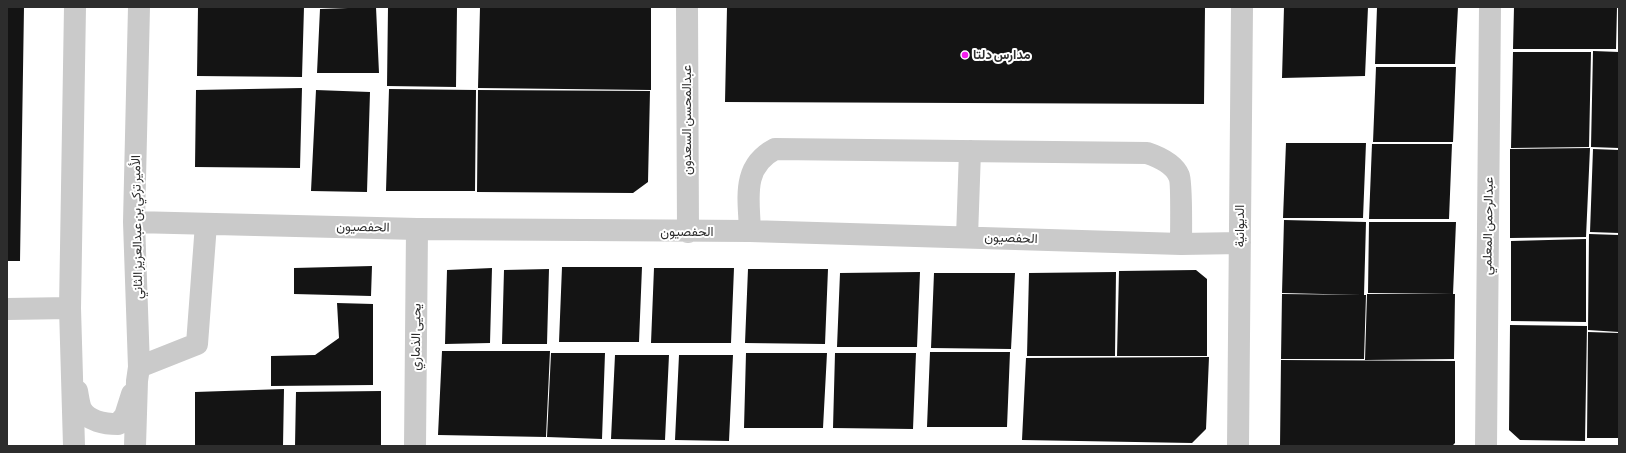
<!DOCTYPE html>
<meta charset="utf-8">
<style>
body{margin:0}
#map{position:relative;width:1626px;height:453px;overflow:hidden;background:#fff;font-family:"Asap Condensed",sans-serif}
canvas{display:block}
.frame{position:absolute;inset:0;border:8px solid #2d2d2d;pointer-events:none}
</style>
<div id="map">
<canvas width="1626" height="453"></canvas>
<div class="frame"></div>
</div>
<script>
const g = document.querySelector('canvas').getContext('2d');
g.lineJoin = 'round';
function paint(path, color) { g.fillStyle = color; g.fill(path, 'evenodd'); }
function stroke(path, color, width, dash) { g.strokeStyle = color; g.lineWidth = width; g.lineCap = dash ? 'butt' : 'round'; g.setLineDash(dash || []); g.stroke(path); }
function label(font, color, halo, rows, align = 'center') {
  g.font = font + ' "Asap Condensed",Vazirmatn,sans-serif'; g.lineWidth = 4; g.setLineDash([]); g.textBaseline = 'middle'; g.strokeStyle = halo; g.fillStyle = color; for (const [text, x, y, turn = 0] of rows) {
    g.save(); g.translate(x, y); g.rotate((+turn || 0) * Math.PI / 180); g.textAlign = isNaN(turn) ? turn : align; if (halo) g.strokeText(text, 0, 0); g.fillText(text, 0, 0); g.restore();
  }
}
paint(new Path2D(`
 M7,7H24L20,261H7Z
 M198,7H304L302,77L197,76Z
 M376,7L379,73H317L320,9Z
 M388,7H457L456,87L387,86Z
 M480,7H651V90L478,88Z
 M727,7H1205L1204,104L725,102Z
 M1284,7H1368L1365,76L1282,78Z
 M1377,7H1458L1455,64H1375Z
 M1514,7H1617L1616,49H1513Z
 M1593,51L1619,52V148L1591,147Z
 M1513,52H1591L1589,147L1511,148Z
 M1376,67H1456L1453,142H1373Z
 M302,88L300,168L195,167L196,90Z
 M389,89L476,90L475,191H386Z
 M316,90L370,92L367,192L311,191Z
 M478,90L650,91L648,182L633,193L477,192Z
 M1286,143H1366L1363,218H1283Z
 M1372,144H1452L1449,219H1369Z
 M1590,148L1586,237L1510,238V149Z
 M1593,149L1619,150V233L1590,232Z
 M1284,220L1366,222L1364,295L1282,293Z
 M1369,222H1456L1453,294L1368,293Z
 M1589,234L1619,235V332L1588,330Z
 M1586,239V322L1511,321V241Z
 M372,266L371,296L294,294V268Z
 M562,267H642L639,342H559Z
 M492,268L490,343L445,344L447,270Z
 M654,268H734L731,343H651Z
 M549,269L547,344H502L504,270Z
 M748,269H828L825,344L745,343Z
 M1196,270L1207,279V356H1117L1119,271Z
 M920,272L917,347H837L840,273Z
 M1116,272L1115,356H1027L1029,273Z
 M934,273H1015L1011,349L931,348Z
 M1282,294L1366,295L1364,359H1281Z
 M1367,294H1455L1454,359L1365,360Z
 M337,303L373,304V385L271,386V356L315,355L339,338Z
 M1510,325L1587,326L1585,441L1520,440L1509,430Z
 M1588,332L1619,333V438H1587Z
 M442,351H550L546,437L438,435Z
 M930,352H1010L1007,427H927Z
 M551,353H605L602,439L547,437Z
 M746,353H827L823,428H744Z
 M835,353H916L913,429L833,428Z
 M615,355H669L665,440L611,439Z
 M679,355H733L729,441L675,440Z
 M1209,357L1206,429L1192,443L1022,440L1026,358Z
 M1281,360L1455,361V443L1452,446H1280Z
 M284,389L283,446H195V392Z
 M381,391V446H295L296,392Z`), '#141414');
stroke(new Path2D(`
 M687,7L688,232
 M134,222L417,229L750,231L1181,244L1240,243
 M750,231C749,199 741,167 775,149L1147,153C1159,157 1174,164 1179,176C1182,182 1181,233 1181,244
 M967,237L970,151
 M7,309L70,308
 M139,367L197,344L206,224
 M77,391C78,396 79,404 81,409C88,421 105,424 118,424L125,416L132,394
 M74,446L70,308L75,7
 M135,446L137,381L139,367L134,222L139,7
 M415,446L417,229
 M1238,446L1242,7
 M1486,446L1490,7`), '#cacaca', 22);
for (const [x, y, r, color] of [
 [965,55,4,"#f61eec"]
]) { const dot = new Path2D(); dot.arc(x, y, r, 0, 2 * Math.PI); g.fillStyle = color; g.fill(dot); stroke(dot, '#fff', 1.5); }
label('bold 13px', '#2d2d2d', '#fff', [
 ["مدارس دلتا",973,55]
], 'left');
label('13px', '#2d2d2d', '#fff', [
 ["عبدالمحسن السعدون",687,120,-90],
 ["الديوانية",1240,226,-90],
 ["عبدالرحمن المعلمي",1488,226,-89],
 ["الأمير تركي بن عبدالعزيز الثاني",137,227,-91],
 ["الحفصيون",363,227,1],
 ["الحفصيون",687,232],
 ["الحفصيون",1011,238,2],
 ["يحيى الذماري",416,337,-89]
]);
</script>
